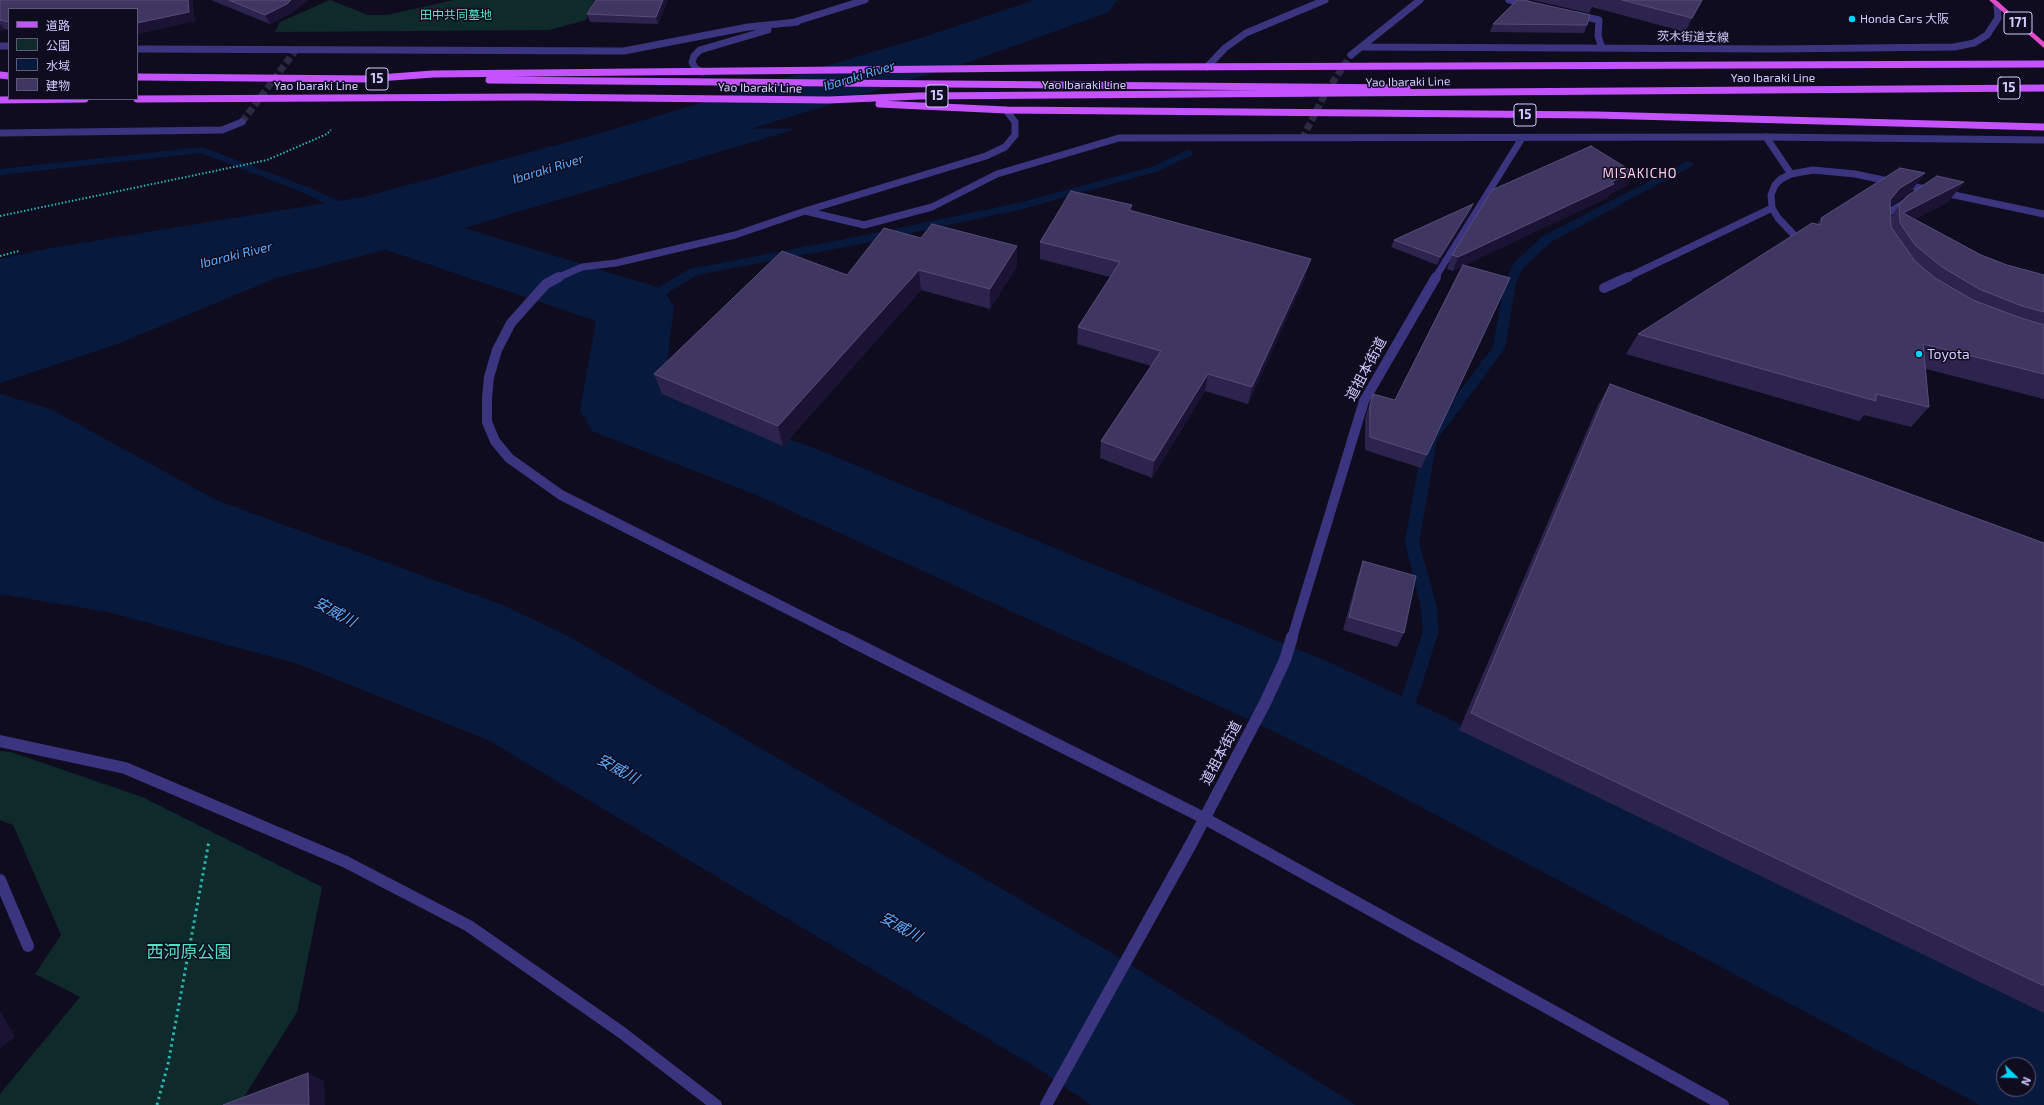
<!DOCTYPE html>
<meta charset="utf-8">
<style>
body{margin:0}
#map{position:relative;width:2044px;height:1105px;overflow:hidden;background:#100c20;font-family:"Exo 2","Noto Sans JP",sans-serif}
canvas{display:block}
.legend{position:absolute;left:8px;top:8px;width:130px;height:92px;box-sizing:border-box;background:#100c20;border:1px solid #5e5879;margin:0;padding:5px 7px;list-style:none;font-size:12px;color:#d2cbff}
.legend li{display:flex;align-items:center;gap:8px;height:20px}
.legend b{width:20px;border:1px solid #5e5879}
.north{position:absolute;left:1996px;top:1057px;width:40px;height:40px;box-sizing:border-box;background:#100c20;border:1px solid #5e5879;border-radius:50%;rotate:113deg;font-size:11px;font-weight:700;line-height:16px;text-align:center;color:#d2cbff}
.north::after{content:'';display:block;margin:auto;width:14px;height:18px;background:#00d4f6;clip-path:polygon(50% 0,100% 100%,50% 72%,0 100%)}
</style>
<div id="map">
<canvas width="2044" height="1105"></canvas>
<ul class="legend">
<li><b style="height:5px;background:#c552ff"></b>道路</li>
<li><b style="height:11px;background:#0f2a2a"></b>公園</li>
<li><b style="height:11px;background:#07193d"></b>水域</li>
<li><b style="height:11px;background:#3f3661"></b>建物</li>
</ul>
<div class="north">N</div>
</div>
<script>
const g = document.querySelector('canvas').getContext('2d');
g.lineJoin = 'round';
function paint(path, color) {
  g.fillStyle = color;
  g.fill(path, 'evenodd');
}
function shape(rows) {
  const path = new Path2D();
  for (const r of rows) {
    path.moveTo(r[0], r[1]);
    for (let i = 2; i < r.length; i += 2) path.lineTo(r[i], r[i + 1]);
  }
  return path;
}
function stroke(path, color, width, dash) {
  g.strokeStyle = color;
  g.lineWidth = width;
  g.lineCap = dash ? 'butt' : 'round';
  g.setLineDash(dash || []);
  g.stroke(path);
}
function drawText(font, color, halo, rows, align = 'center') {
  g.font = font + ' "Exo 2","Noto Sans JP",sans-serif';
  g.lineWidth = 3;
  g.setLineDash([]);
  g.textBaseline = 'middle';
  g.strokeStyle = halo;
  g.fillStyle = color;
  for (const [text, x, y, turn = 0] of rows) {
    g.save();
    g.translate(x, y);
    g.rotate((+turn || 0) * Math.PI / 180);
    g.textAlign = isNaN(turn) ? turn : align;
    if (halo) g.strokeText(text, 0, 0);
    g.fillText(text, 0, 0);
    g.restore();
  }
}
const green = shape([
 [330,0,368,15,387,15,454,0,594,0,586,20,549,30,275,32,280,22],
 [0,751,11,752,142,797,322,887,297,1012,239,1105,0,1105,0,1094,80,997,35,974,61,935,13,825,0,820]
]);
const water = shape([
 [627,127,623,134,704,134,708,128,796,129,427,239,276,278,120,343,0,383,0,259,50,248,363,197,612,130],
 [0,394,51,409,216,500,505,606,570,637,1105,949,1356,1105,1091,1105,1037,1068,488,740,298,664,108,612,0,594]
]);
const stream = shape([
 [202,147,310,188,354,208,356,211,354,214,346,214,302,192,201,153,0,175,0,169,202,147],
 [1188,150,1192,151,1193,153,1192,155,1159,171,1023,209,861,244,697,275,640,310,632,310,630,307,632,304,689,269,861,236,1022,202,1151,167,1188,150],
 [1688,161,1694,164,1692,166,1551,242,1523,268,1516,282,1505,348,1437,440,1419,542,1436,604,1439,631,1403,742,1401,747,1395,750,1389,747,1387,742,1423,631,1420,604,1405,542,1423,439,1493,347,1504,282,1514,263,1543,236,1688,161]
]);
const river = shape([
 [1034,0,1117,0,1109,12,969,62,574,183,550,189,526,183,517,169,526,155,927,36,1034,0],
 [373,200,663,289,674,307,663,394,814,448,1333,664,1431,710,2044,1009,2044,1105,1980,1105,1359,774,1263,726,754,494,592,431,580,410,596,321,348,237,338,222,348,207,373,200],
 [2004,1065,2028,1065,2028,1089,2004,1089,2004,1065]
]);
const minorTunnel = shape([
 [242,122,295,51],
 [1302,139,1325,94,1351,55]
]);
const pathFar1 = shape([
 [0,216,267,160,327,134,331,130],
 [0,256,19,251]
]);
const path = shape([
 [157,1105,168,1064,209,841]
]);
const serviceFar1 = shape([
 [1509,0,1528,4],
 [1577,15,1599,20,1598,36,1602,48],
 [1766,137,1791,174],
 [1803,241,1794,235,1778,218,1772,208,1771,195,1775,185,1781,179,1791,174,1813,170,1855,174,2044,214],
 [1626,278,1772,208]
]);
const service = shape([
 [1604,288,1628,277]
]);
const minorFar2 = shape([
 [791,23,865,0],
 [0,46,9,46],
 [1363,47,1776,49,1954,47,1974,43,1987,35,1998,18,1997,5],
 [137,49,624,51,748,27,797,22],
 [1351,55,1420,0],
 [1207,67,1225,48,1246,33,1325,0],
 [702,72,695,68,692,62,694,56,700,50,768,30],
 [0,133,222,130,242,122],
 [805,211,864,225,932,207,997,174,1119,138,1766,137,2044,140],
 [557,278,582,267,616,263,735,235,805,211,986,156,1005,147,1015,135,1015,122,1006,110],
 [1435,278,1522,138]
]);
const minorFar1 = shape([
 [559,277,546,284,511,323,497,350,489,377,487,398,487,422,495,441,509,458,561,495,845,638],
 [1292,638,1364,401,1436,277]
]);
const minor = shape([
 [843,637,1204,818,1723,1105],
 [0,741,125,768,346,862,469,926,621,1032,716,1105],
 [0,880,28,946],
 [1046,1105,1191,844,1265,703,1285,660,1292,637]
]);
const primary = shape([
 [0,75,9,76],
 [137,77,371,79],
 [365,79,433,74,1143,67,2044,64],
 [489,80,1407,88],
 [137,99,529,97,829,100,919,96,2044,88],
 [0,100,85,99],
 [879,104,1006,110,1597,115,2044,127]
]);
const trunk = shape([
 [1989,0,1996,0,2044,42,2044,48,1989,0]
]);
const serviceBridge = shape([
 [1881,222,1888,213,1909,200]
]);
const wall = shape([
 [0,0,192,0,195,21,137,34,137,9,9,9,9,30,4,29,0,31],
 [211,0,308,0,291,13,270,24],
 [596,0,668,0,658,24,590,22,587,14],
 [1532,0,1703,0,1685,32,1592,7,1589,13],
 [1493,24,1587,25,1584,33,1490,32],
 [1633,172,1626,186,1610,194,1607,198,1464,265,1510,278,1421,468,1365,450,1365,418,1373,394,1395,400,1462,266,1453,271,1447,269,1452,255],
 [1925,173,1909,194,1890,206,1891,217,1899,205,1964,182,1948,202,1915,219,1981,255,2007,265,2044,275,2044,399,1926,369,1929,407,1911,427,1864,415,1859,421,1626,354,1638,334,1817,224,1821,218],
 [1473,204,1470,212,1437,265,1391,247,1394,240],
 [1132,205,1131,211,1306,276,1248,404,1205,391,1152,478,1100,458,1101,441,1151,366,1077,344,1078,327,1110,277,1040,259,1040,242],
 [921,238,1017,246,1017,266,990,309,921,290,783,446,662,394,654,374,847,275],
 [1610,384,2044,543,2044,1013,1459,730,1598,405],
 [1363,561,1404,633,1397,647,1343,630,1358,575]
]);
const shadedWall = shape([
 [188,0,192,0,195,21,137,34,137,23],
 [291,0,308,0,291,13,270,24,265,15],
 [663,0,668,0,658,24,656,17],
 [1702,0,1703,0,1685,32,1692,18],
 [0,24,4,29,0,31],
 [1633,172,1626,186,1610,194,1607,198,1453,271,1458,257],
 [1925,173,1909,194,1885,209,1890,200,1900,188],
 [1964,182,1948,202,1902,226,1903,213],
 [1473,204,1470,212,1437,265,1440,257],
 [1132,205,1130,222,1129,210],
 [1017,246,1017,266,990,309,990,289],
 [1311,259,1306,276,1248,404,1252,387],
 [919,270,921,290,783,446,778,426],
 [1510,278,1504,292,1421,468,1427,455],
 [1208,374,1205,391,1152,478,1154,461],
 [0,1010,15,1037,0,1048],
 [308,1073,324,1081,325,1105,309,1105]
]);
const building = shape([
 [0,0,188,0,189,12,137,23,137,9,9,9,9,22,0,20,0,0],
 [229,0,291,0,287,4,265,15,229,0],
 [596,0,663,0,656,17,587,14,596,0],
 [1517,0,1523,0,1590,15,1587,25,1493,24,1517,0],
 [1622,0,1702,0,1692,18,1622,0],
 [1591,146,1633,172,1611,182,1614,184,1458,257,1452,255,1492,190,1591,146],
 [1900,168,1925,173,1900,188,1890,200,1891,227,1915,261,1935,278,1973,300,2018,317,2044,325,2044,374,1923,344,1929,407,1876,394,1876,401,1638,334,1812,223,1820,225,1822,221,1821,218,1900,168],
 [1937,176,1964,182,1903,213,1981,255,2007,265,2044,275,2044,312,2022,306,1979,289,1942,267,1915,245,1900,223,1899,205,1907,196,1937,176],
 [1071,191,1132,205,1129,210,1311,259,1252,387,1208,374,1154,461,1101,441,1161,351,1078,327,1120,262,1040,242,1071,191],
 [1473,204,1440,257,1394,240,1473,204],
 [932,224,1017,246,990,289,919,270,778,426,654,374,782,251,847,275,884,228,921,238,932,224],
 [1463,265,1510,278,1427,455,1370,437,1370,405,1373,394,1395,400,1463,265],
 [1610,384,2044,543,2044,986,1471,713,1610,384],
 [1363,561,1416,576,1404,633,1349,617,1363,561],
 [308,1073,309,1105,223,1105,308,1073]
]);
const markers = [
 [1852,19,4,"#00d4f6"],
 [1919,354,4,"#00d4f6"]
];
const farParknames = [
 ["田中共同墓地",456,15]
];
const farPoinames = [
 ["Honda Cars 大阪",1860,19]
];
const farStreetnames = [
 ["茨木街道支線",1693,37,1],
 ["Yao Ibaraki Line",1773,78],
 ["Yao Ibaraki Line",1408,82,-1],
 ["Yao Ibaraki Line",1084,85],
 ["Yao Ibaraki Line",316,86],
 ["Yao Ibaraki Line",760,88,1]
];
const shields = [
 [2018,23,28],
 [377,79,22],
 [2009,88,22],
 [937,96,22],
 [1525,115,22]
];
const shieldNames = [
 ["171",2018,23],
 ["15",377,79],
 ["15",2009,88],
 ["15",937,96],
 ["15",1525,115]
];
const farWaternames = [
 ["Ibaraki River",859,76,-17],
 ["Ibaraki River",548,169,-17],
 ["Ibaraki River",236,255,-14]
];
const farNeighbourhoodnames = [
 ["MISAKICHO",1640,174]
];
const poiNames = [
 ["Toyota",1927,354]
];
const streetNames = [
 ["道祖本街道",1366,369,-62],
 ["道祖本街道",1221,753,-62]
];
const waterNames = [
 ["安威川",335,612,29],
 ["安威川",618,769,29],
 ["安威川",901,927,29]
];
const nearParknames = [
 ["西河原公園",189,952]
];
paint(green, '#0f2a2a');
paint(water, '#07193d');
paint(stream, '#07193d');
paint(river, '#07193d');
stroke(minorTunnel, '#2d2941', 7, [7, 3.5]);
stroke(pathFar1, '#29b4b1', 2, [1.5, 2]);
stroke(path, '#29b4b1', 3, [2.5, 3.5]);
stroke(serviceFar1, '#3b3580', 7);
stroke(service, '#3b3580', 10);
stroke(minorFar2, '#3b3580', 7);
stroke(minorFar1, '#3b3580', 10);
stroke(minor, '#3b3580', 12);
stroke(primary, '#c552ff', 7);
paint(trunk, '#e24ccb');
stroke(serviceBridge, '#3b3580', 7);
paint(wall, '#2d244e');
paint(shadedWall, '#1a1334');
paint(building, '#3f3661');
stroke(building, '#564d7a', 1);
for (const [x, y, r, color] of markers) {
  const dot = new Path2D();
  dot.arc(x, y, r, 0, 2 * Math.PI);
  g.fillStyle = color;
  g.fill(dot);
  stroke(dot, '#100c20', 1.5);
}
drawText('12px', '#53e2c4', '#100c20', farParknames);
drawText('12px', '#d2cbff', '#100c20', farPoinames, 'left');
drawText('12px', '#d2cbff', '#100c20', farStreetnames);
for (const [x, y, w] of shields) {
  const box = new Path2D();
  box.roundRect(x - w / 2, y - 11, w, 22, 3);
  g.fillStyle = '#100c20';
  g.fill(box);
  stroke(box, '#d2cbff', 1);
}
drawText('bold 13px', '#d2cbff', null, shieldNames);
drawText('italic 13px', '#59acff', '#100c20', farWaternames);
g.letterSpacing = '1px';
drawText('13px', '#ffcdeb', '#100c20', farNeighbourhoodnames);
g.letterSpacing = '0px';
drawText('14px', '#d2cbff', '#100c20', poiNames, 'left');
drawText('14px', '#d2cbff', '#100c20', streetNames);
drawText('italic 15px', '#59acff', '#100c20', waterNames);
drawText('17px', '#53e2c4', '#100c20', nearParknames);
</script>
